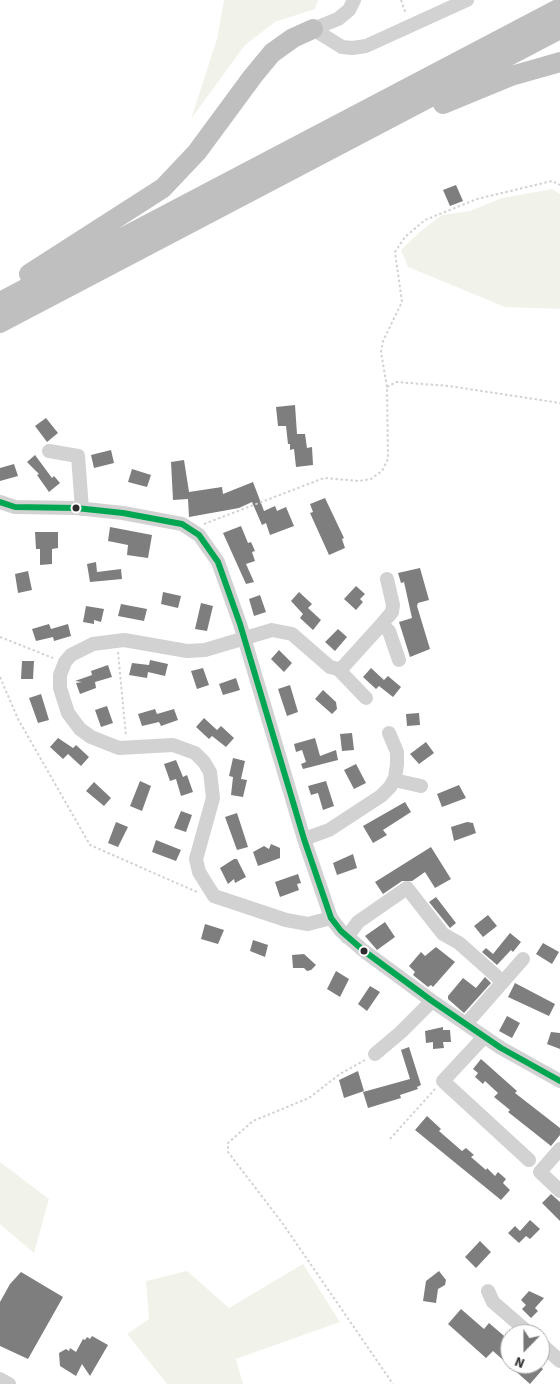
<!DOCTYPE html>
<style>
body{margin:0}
#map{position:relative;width:560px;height:1384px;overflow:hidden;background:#fff;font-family:"Source Sans 3",sans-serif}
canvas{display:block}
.north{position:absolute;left:500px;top:1324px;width:50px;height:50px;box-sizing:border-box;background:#fff;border:1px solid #ababab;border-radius:50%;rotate:202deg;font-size:14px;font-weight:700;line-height:20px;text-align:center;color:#2d2d2d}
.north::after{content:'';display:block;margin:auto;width:18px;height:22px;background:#767676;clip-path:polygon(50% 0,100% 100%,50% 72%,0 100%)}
</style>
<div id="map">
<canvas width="560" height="1384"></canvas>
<div class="north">N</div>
</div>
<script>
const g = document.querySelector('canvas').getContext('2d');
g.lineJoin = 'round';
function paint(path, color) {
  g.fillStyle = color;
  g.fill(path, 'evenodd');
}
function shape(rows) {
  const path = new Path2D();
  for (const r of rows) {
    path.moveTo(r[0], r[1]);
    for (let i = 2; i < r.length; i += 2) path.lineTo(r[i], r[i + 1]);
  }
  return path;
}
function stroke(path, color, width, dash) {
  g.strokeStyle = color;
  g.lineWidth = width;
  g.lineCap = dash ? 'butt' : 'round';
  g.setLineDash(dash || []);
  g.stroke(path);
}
const green = shape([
 [224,0,318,0,315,9,275,22,245,45,191,119,217,39],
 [552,189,560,194,560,309,505,307,408,267,401,250,422,230,442,215,470,211,502,198],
 [0,1162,49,1199,34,1253,0,1224],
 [303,1264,340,1322,236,1359,243,1384,167,1384,127,1334,149,1319,146,1281,187,1271,229,1308]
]);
const building = shape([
 [456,185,463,201,450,206,443,190],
 [295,405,297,434,305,434,307,448,312,447,313,465,296,467,294,449,290,450,290,444,288,444,286,426,278,426,276,407],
 [46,418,58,433,47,442,35,426],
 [111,450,114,463,94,468,91,455],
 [35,455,52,478,54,476,60,483,49,492,37,475,39,474,27,462],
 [184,460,189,492,222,487,223,494,253,482,264,511,275,506,277,511,286,507,294,526,270,535,266,523,262,525,252,502,239,508,189,517,188,499,173,500,171,462],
 [14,464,18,476,0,481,0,468],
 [132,469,151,475,147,487,128,482],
 [325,498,344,538,342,539,345,548,329,555,310,513,313,512,310,504],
 [241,526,248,543,251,542,255,551,252,552,255,561,246,564,254,582,246,584,223,533],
 [110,527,152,535,148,558,127,555,128,545,108,541],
 [35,532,58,532,58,548,52,549,52,564,40,565,40,549,36,549],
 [96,562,97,572,121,569,122,579,90,582,87,564],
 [420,568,429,600,418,603,417,606,430,649,410,657,399,622,412,618,404,582,401,583,398,573],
 [28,571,32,590,18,593,15,574],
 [356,586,365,594,360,599,363,602,356,610,344,599],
 [163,592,181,596,178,608,161,604],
 [299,592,312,604,308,608,321,620,313,630,300,618,303,614,291,601],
 [260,595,266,612,254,616,249,599],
 [201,603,213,606,207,631,195,629],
 [121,604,147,609,144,621,118,616],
 [86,606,104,609,101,622,94,620,94,624,83,622],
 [49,624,51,629,68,624,71,636,54,641,53,637,36,641,32,629],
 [338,629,347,637,335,651,325,642],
 [279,650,292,663,284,672,271,659],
 [150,660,168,664,165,676,148,672,147,678,129,675,132,663,149,665],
 [22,661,34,661,33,679,21,679],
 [108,665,112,677,95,682,96,688,80,694,76,683,82,682,75,681,92,675,91,671],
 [203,668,209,685,197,689,191,671],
 [371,668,384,680,388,676,401,687,393,697,379,686,376,689,363,677],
 [236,678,240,690,223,695,219,684],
 [290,685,298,712,287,716,278,689],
 [323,690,336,702,337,709,332,714,315,699],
 [41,694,49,720,38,723,29,698],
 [107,706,113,723,101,727,95,710],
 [155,709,157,714,174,709,178,720,161,726,159,722,142,726,138,714],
 [419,713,420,725,407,726,406,714],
 [204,718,217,730,221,726,234,738,226,747,212,736,209,739,196,727],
 [352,733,354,750,342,751,340,734],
 [58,738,73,748,76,745,89,757,81,766,68,754,63,759,50,747],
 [315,738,320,756,336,750,338,760,303,769,301,764,306,762,302,750,296,752,294,744],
 [426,742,434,753,419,764,410,754],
 [233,758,245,761,241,779,247,780,243,797,231,795,233,777,229,776],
 [176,760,183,777,187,775,193,792,181,796,176,779,170,781,164,764],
 [356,764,366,783,354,789,344,770],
 [140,781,151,786,142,811,130,806],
 [326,781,334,806,323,810,318,793,311,795,308,786],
 [94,782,111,798,104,806,86,791],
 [459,785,466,798,442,807,437,794],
 [405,802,411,812,383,830,387,835,373,843,363,826],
 [181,811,192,815,186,832,174,828],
 [237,813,248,847,237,850,225,817],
 [116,822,128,827,118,847,108,843],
 [467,822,473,823,476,833,454,841,451,827],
 [156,840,181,850,176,861,152,852],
 [271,844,280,848,280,858,258,866,253,852,264,846,269,849],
 [431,847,451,879,435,888,425,872,412,881,402,881,383,894,375,882],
 [353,854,357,868,337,875,333,863],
 [234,859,237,859,246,877,235,883,234,879,228,884,220,868],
 [298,874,301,883,297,884,299,890,280,897,275,882],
 [436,897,456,923,450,928,429,902],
 [488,915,497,926,483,937,474,926],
 [385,922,395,937,377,950,365,936],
 [205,924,224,930,218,944,201,939],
 [510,933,521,942,513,952,511,950,497,965,482,952,486,948,493,954],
 [253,940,268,945,265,957,250,951],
 [543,943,559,952,552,964,536,954],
 [436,947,455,962,433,987,431,985,428,987,413,975,415,972,409,966,421,952,425,956],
 [304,954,316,965,311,970,307,971,304,968,293,968,292,955],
 [336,971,349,979,340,997,327,989],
 [485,977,491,983,464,1013,448,999,448,996,463,978,476,988],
 [515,983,555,1004,549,1016,508,997],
 [370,986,380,992,367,1011,358,1004],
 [507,1016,520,1023,512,1038,499,1031],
 [443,1027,443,1030,450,1030,451,1042,443,1042,444,1048,433,1049,433,1042,426,1043,425,1031],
 [551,1032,560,1033,560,1049,547,1044],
 [409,1047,421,1085,417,1087,418,1089,400,1095,401,1098,368,1108,363,1092,410,1079,401,1050],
 [481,1059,517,1091,515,1093,560,1128,560,1135,551,1146,508,1112,510,1110,494,1097,498,1093,485,1081,483,1084,475,1077,478,1073,473,1069],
 [358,1071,364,1091,344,1098,339,1080],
 [427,1116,441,1129,439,1131,462,1151,466,1148,474,1155,471,1157,486,1170,487,1168,495,1176,498,1172,506,1179,503,1183,510,1190,501,1200,415,1130],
 [551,1194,560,1202,560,1221,542,1203],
 [530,1220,540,1229,530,1239,526,1236,519,1243,508,1233,515,1226,520,1231],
 [480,1241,491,1252,476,1268,465,1257],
 [439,1271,446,1280,445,1285,438,1289,436,1303,423,1301,426,1281],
 [21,1272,63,1297,28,1359,0,1346,0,1302,10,1284],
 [529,1291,544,1298,535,1308,538,1311,531,1318,522,1309,526,1305,521,1300],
 [461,1309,484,1329,489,1323,510,1341,510,1364,537,1364,543,1369,530,1384,493,1351,486,1358,448,1324],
 [92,1336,108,1345,90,1376,82,1364,76,1376,60,1366,59,1353,66,1349,69,1351,70,1348,76,1352,83,1339,85,1340,87,1337,90,1339]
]);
const path = shape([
 [401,0,406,14],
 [387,387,396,382,449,386,560,403],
 [204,524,324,478,359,481,371,479,382,471,388,459,387,387,381,352,383,341,402,302,395,252,405,237,425,220,477,199,552,181,560,185],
 [0,637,53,658],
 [118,652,126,736],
 [0,677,18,719,90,845,197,892],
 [365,1060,340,1074,309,1098,253,1121,228,1143,228,1152,283,1224,393,1384],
 [390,1139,435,1089]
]);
const minor = shape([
 [313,29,342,47,352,48,366,46,467,0],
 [313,29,338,19,349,10,354,0],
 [49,451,78,456,82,509],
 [0,502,15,507,76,508,123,513,182,524,199,535,218,562,240,624,304,839,331,918,341,931,364,951,432,1001,501,1048,560,1081],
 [387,579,393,605,392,612,381,625,389,631,399,660],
 [338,669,366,698],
 [394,780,421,786],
 [304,839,329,830,381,796,390,787,395,778,397,764,397,752,389,733],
 [331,918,308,924,286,920,214,896,199,872,196,859,213,798,210,772,204,762,195,753,173,745,119,748,91,737,80,729,68,713,60,688,60,675,65,662,71,655,93,644,124,640,187,651,205,650,272,630,292,634,330,667,338,669,343,667,381,625],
 [347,937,358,922,407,888,443,934,459,943,503,982],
 [466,1024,523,959],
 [484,1037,443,1081,529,1160],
 [375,1054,401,1032,432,1001],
 [560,1149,540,1172,560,1191],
 [488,1291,493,1302,530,1334],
 [540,1343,560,1361],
 [0,1379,9,1384]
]);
const highway = shape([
 [443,104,511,76,560,62],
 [29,274,163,188,197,152,253,76,272,53,293,38,313,29],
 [0,302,560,8],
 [0,323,560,29]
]);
const bus1 = shape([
 [0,502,15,507,76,508,123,513,182,524,199,535,218,562,240,624,304,839,331,918,341,931,364,951,432,1001,501,1048,560,1081]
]);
const markers = [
 [76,508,4.5,"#2d2d2d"],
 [364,951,4.5,"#2d2d2d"]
];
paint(green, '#f1f3eb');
paint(building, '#7e7e7e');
stroke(path, '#d2d2d2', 2, [2.5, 2.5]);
stroke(minor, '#d2d2d2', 14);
stroke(highway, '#bfbfbf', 20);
stroke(bus1, '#00a651', 6);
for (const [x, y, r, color] of markers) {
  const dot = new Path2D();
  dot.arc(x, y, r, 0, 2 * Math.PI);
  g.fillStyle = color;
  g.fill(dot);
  stroke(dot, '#fff', 2);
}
</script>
